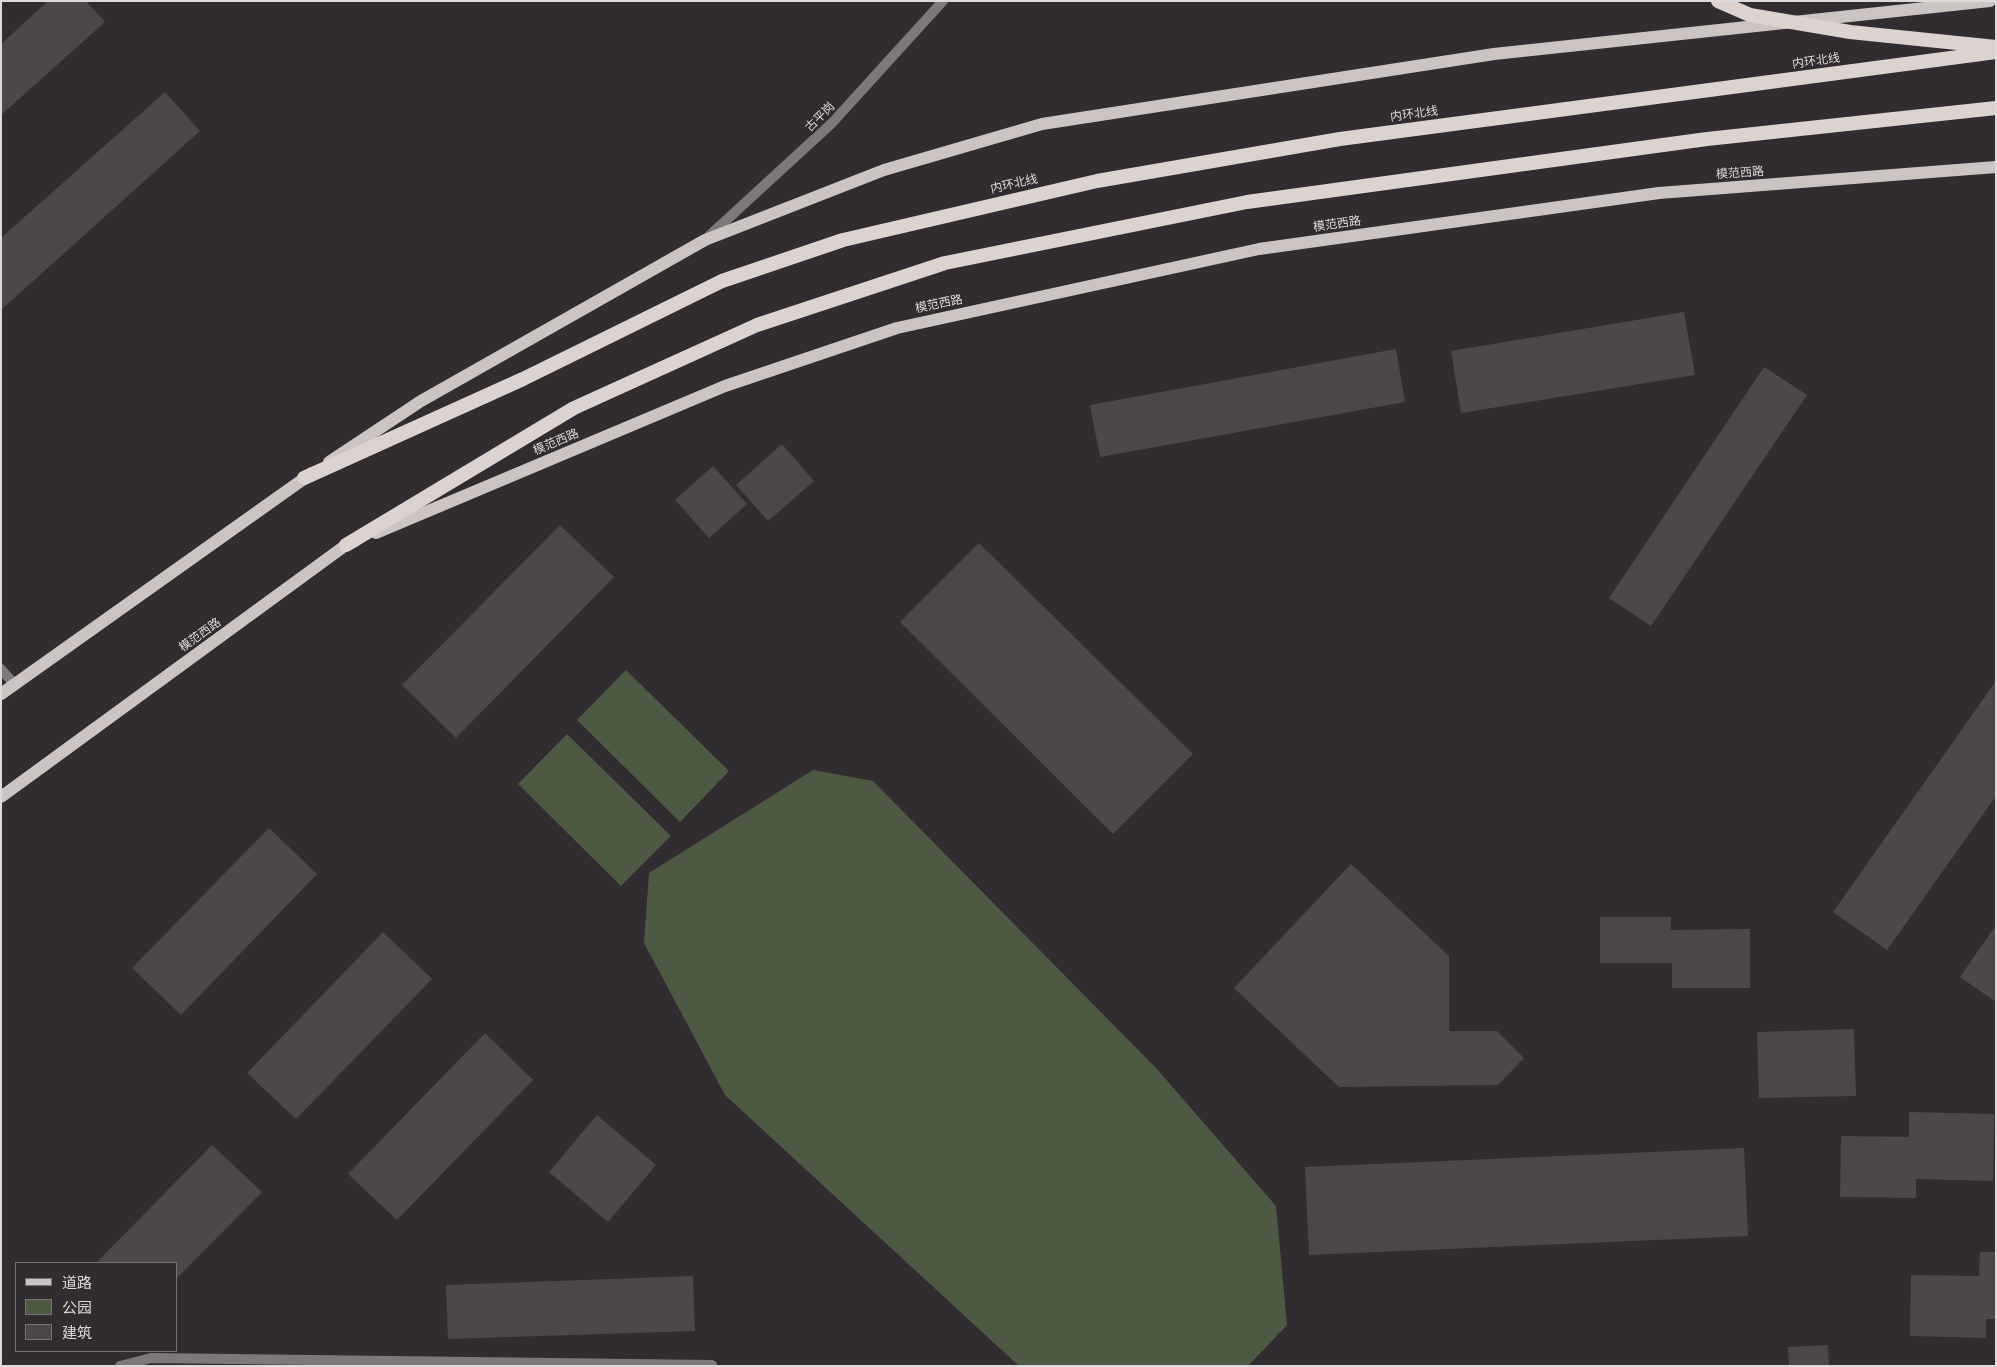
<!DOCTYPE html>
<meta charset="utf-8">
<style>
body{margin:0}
#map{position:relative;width:1997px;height:1367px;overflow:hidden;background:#312c30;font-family:"Public Sans","Noto Sans SC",sans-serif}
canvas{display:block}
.frame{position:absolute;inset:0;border:2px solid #dddadd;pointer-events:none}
.legend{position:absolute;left:15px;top:1262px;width:162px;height:90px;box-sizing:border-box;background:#312c30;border:1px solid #767275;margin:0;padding:6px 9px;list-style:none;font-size:15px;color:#dddadd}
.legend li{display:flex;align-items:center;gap:10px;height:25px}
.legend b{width:25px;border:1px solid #767275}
</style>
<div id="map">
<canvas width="1997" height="1367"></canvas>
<div class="frame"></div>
<ul class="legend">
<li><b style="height:6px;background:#ccc4c2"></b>道路</li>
<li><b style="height:14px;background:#4e5944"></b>公园</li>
<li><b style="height:14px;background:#4d474c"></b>建筑</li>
</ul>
</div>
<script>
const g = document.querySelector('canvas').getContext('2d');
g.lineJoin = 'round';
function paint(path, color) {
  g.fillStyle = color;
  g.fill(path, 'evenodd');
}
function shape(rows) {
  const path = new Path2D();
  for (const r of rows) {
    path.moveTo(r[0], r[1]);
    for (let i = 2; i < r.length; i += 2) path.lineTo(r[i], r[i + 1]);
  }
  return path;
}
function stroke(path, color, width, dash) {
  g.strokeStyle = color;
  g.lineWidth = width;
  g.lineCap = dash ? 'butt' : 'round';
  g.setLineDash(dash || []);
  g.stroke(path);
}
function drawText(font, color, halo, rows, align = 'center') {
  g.font = font + ' "Public Sans","Noto Sans SC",sans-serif';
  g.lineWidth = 5;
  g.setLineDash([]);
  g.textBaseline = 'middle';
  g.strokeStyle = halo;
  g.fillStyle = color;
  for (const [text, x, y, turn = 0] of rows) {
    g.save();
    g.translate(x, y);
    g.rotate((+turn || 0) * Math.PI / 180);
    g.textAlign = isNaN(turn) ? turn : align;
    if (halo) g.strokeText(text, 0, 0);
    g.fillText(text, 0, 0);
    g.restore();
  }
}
const green = shape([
 [626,670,729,771,680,822,577,720],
 [567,734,671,836,621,886,518,784],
 [813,770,873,781,1156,1068,1276,1206,1287,1325,1248,1366,1019,1366,725,1095,644,943,649,873]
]);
const building = shape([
 [48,1,86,1,105,22,1,115,1,44],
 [165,92,200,131,1,310,1,238],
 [1684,312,1695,375,1461,413,1451,351],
 [1396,349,1405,402,1100,457,1090,405],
 [1764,367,1807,395,1651,626,1609,598],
 [782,444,814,481,768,521,736,485],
 [713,466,747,504,709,538,675,500],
 [560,525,614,577,456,738,402,685],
 [979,543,1193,754,1113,834,900,622],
 [1996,681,1996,796,1887,950,1833,912],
 [269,828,317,874,181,1015,132,968],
 [1351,864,1449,956,1449,1031,1497,1031,1524,1058,1498,1085,1339,1087,1234,988],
 [1600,917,1671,917,1671,930,1750,929,1750,988,1672,988,1672,963,1600,963],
 [1996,925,1996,1002,1960,977],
 [383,932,432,979,296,1119,247,1073],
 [1854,1029,1856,1096,1759,1098,1757,1032],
 [485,1033,533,1080,397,1220,348,1174],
 [1909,1112,1994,1114,1993,1181,1916,1179,1916,1198,1840,1197,1841,1136,1909,1137],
 [597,1115,656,1165,608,1222,549,1172],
 [212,1145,262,1192,176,1279,176,1263,96,1263],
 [1744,1148,1748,1236,1309,1255,1305,1167],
 [1980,1252,1996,1252,1996,1319,1986,1319,1986,1338,1910,1336,1911,1275,1979,1276],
 [693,1276,695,1331,448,1339,446,1285],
 [1828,1345,1829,1366,1789,1366,1788,1347]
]);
const service = shape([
 [1,669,15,685]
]);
const minor = shape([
 [709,236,832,123,943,1],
 [120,1366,151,1358,712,1365]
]);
const primary = shape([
 [329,462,421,401,705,240,884,170,1042,124,1494,54,1990,1],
 [376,533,725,386,897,328,1259,249,1659,193,1996,167],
 [1,694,312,473],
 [1,797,346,545,355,541]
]);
const trunk = shape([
 [304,478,523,379,722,281,843,240,1097,181,1340,139,1996,52],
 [346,545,574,408,757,325,945,263,1247,202,1707,139,1996,108]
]);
const trunkBridge = shape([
 [1718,1,1750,15,1850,32,1996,47]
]);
const streetNames = [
 ["内环北线",1816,61,-8],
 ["内环北线",1414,114,-8],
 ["古平岗",820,117,-45],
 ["模范西路",1740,173,-4],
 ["内环北线",1014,184,-13],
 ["模范西路",1337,224,-8],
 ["模范西路",939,304,-12],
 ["模范西路",556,442,-23],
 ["模范西路",200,635,-36]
];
paint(green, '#4e5944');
paint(building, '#4d474c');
stroke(service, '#7d7978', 10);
stroke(minor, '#7d7978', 10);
stroke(primary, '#ccc4c2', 12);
stroke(trunk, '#dcd3d1', 14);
stroke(trunkBridge, '#dcd3d1', 14);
drawText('12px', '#dddadd', '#312c30', streetNames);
</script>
